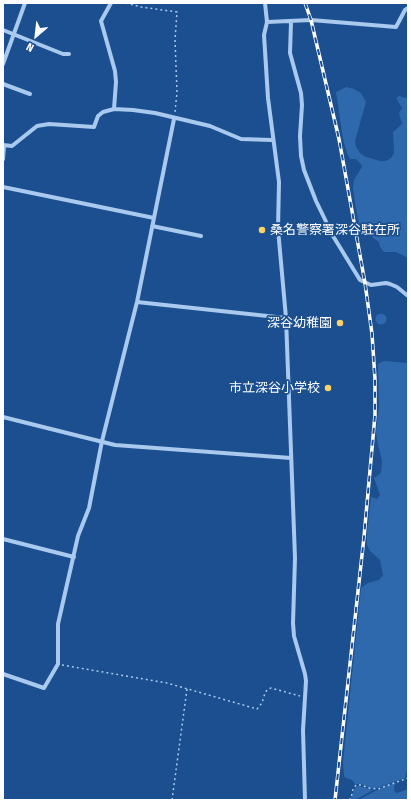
<!DOCTYPE html>
<meta charset="utf-8">
<style>
body{margin:0}
#map{position:relative;width:411px;height:803px;overflow:hidden;background:#1b4f8f;font-family:"Fira Sans Condensed",sans-serif}
canvas{display:block}
.frame{position:absolute;inset:0;border:4px solid #fff;pointer-events:none}
.north{position:absolute;left:16px;top:16px;width:40px;height:40px;-webkit-text-stroke:3px #1b4f8f;paint-order:stroke;rotate:208deg;font-size:11px;font-weight:700;line-height:16px;text-align:center;color:#fff}
.north::after{content:'';display:block;margin:auto;width:14px;height:18px;background:#fff;clip-path:polygon(50% 0,100% 100%,50% 72%,0 100%)}
</style>
<div id="map">
<canvas width="411" height="803"></canvas>
<div class="frame"></div>
<div class="north">N</div>
</div>
<script>
const g = document.querySelector('canvas').getContext('2d');
g.lineJoin = 'round';
function paint(path, color) {
  g.fillStyle = color;
  g.fill(path, 'evenodd');
}
function shape(rows) {
  const path = new Path2D();
  for (const r of rows) {
    if (r.length === 3) {
      path.moveTo(r[0] + r[2], r[1]);
      path.arc(r[0], r[1], r[2], 0, 2 * Math.PI);
      continue;
    }
    path.moveTo(r[0], r[1]);
    for (let i = 2; i < r.length; i += 2) path.lineTo(r[i], r[i + 1]);
  }
  return path;
}
function stroke(path, color, width, dash) {
  g.strokeStyle = color;
  g.lineWidth = width;
  g.lineCap = dash ? 'butt' : 'round';
  g.setLineDash(dash || []);
  g.stroke(path);
}
function drawText(font, color, halo, rows, align = 'center') {
  g.font = font + ' "Fira Sans Condensed","Noto Sans JP",sans-serif';
  g.lineWidth = 3.5;
  g.setLineDash([]);
  g.textBaseline = 'middle';
  g.strokeStyle = halo;
  g.fillStyle = color;
  for (const [text, x, y, turn = 0] of rows) {
    g.save();
    g.translate(x, y);
    g.rotate((+turn || 0) * Math.PI / 180);
    g.textAlign = isNaN(turn) ? turn : align;
    if (halo) g.strokeText(text, 0, 0);
    g.fillText(text, 0, 0);
    g.restore();
  }
}
const green = shape([
 [346,87,354,89,361,93,366,102,355,141,356,147,360,153,366,157,380,161,386,161,391,158,394,153,393,132,402,124,399,113,402,108,396,98,399,96,406,98,408,97,408,258,396,252,384,252,380,247,379,242,373,238,372,235,368,236,364,236,360,230,355,203,353,188,354,180,362,167,361,164,356,159,350,159,347,153,343,139,336,92],
 [381,319,5.5],
 [384,361,408,363,408,766,405,778,377,788,370,788,361,784,355,784,352,780,346,778,344,776,343,762,361,588,368,583,379,580,383,575,380,560,370,551,367,545,367,532,371,497,377,499,380,495,374,478,381,473,382,461,378,445,376,432,379,406,378,364],
 [396,783,394,787,394,791,397,793,408,789,408,800,358,800,385,786],
 [357,786,359,786,373,790,355,800,350,800,355,788]
]);
const path = shape([
 [126,3,141,7,177,12,175,40,177,92,175,112],
 [62,665,167,683,257,709,262,703,265,693,267,690,271,688,300,696],
 [172,800,187,689],
 [349,800,351,798,353,789,356,785,361,785,369,788,378,789,408,778]
]);
const minor = shape([
 [111,3,101,21,115,71,116,82,114,109],
 [265,3,267,22,264,35,268,98,279,182,278,229,286,318,295,558,293,623,294,636,305,674,306,681,303,730,305,800],
 [267,22,311,20,396,27,405,10,408,8],
 [291,22,290,53,301,93,302,105,300,136,301,156,304,170,316,201,333,236,360,280,371,285,386,283,390,284,397,287,408,296],
 [3,30,63,54,69,54],
 [3,64,25,3],
 [3,84,30,94],
 [3,145,12,146,37,126,49,124,94,127,98,116,103,112,114,109,133,110,155,113,210,126,241,139,272,140],
 [3,159,4,146],
 [3,187,154,218],
 [152,226,201,236],
 [137,302,286,318],
 [3,417,115,445,291,458],
 [3,539,74,557],
 [3,674,44,688,58,664,58,624,78,536,89,508,102,441,137,302,174,119]
]);
const rail = shape([
 [305,3,311,20,339,139,365,283,372,334,375,379,375,415,364,537,335,800]
]);
const markers = [
 [262,230,4,"#ffd166"],
 [340,323,4,"#ffd166"],
 [328,388,4,"#ffd166"]
];
const poiNames = [
 ["桑名警察署深谷駐在所",270,230,"left"],
 ["深谷幼稚園",332,323],
 ["市立深谷小学校",320,388]
];
paint(green, '#2e69ad');
stroke(path, '#a9c9ee', 1.5, [2, 3]);
stroke(minor, '#a9c9ee', 4);
stroke(rail, '#fff', 3.5);
stroke(rail, '#1b4f8f', 2, [6]);
for (const [x, y, r, color] of markers) {
  const dot = new Path2D();
  dot.arc(x, y, r, 0, 2 * Math.PI);
  g.fillStyle = color;
  g.fill(dot);
  stroke(dot, '#1b4f8f', 1.5);
}
drawText('13px', '#fff', '#1b4f8f', poiNames, 'right');
</script>
